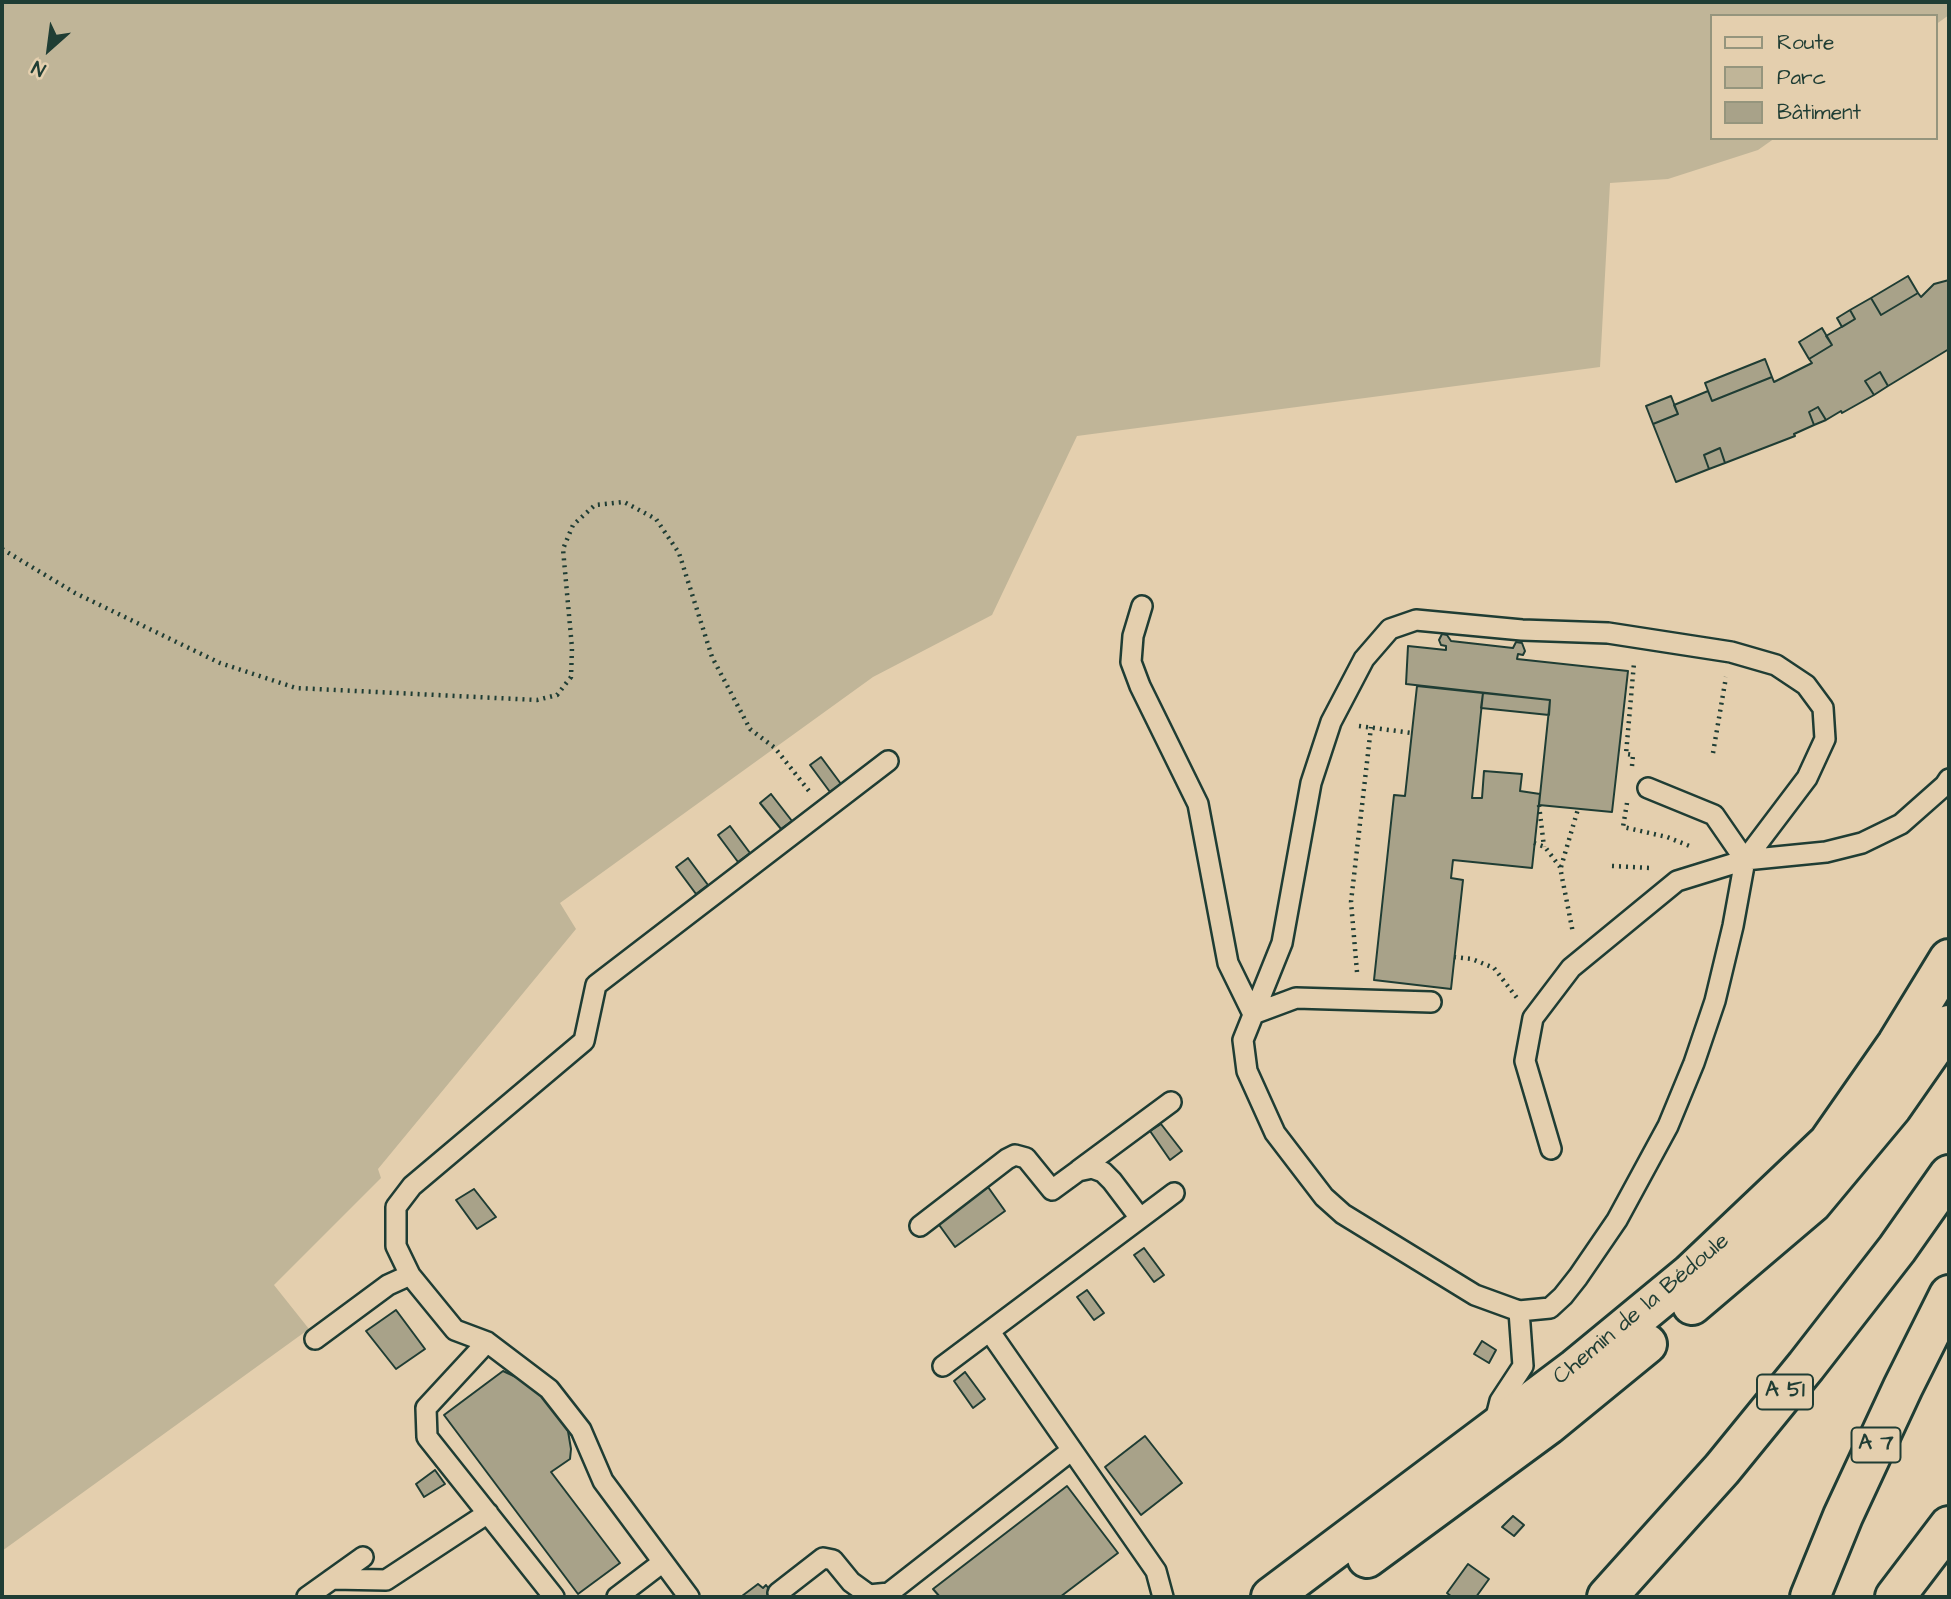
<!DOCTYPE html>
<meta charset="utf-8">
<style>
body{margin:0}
#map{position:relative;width:1951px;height:1599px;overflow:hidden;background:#e4cfae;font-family:"Architects Daughter",sans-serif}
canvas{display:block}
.frame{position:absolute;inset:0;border:4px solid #1f3d34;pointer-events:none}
.legend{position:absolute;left:1710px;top:14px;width:228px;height:126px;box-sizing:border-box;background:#e4cfae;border:2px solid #95957d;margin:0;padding:9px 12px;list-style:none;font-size:21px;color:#1f3d34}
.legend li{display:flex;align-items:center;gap:14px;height:35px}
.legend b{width:35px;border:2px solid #95957d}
.north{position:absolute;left:14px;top:14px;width:70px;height:70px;-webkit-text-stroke:5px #e4cfae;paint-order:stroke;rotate:208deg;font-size:19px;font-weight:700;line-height:28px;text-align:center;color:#1f3d34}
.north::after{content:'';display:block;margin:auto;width:24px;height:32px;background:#1f3d34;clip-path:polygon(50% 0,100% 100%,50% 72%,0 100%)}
</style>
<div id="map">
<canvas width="1951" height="1599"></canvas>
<div class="frame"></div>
<ul class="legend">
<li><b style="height:9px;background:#e4cfae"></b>Route</li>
<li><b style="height:19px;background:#c0b598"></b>Parc</li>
<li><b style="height:19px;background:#a8a289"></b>Bâtiment</li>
</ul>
<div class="north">N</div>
</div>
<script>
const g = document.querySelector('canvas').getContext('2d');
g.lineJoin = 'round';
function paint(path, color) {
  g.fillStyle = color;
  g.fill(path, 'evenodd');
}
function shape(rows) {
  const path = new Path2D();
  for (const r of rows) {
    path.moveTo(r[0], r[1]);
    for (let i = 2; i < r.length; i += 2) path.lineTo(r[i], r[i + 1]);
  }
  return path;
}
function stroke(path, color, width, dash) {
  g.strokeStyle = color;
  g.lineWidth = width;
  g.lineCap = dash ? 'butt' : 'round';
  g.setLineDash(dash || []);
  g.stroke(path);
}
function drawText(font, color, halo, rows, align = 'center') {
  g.font = font + ' "Architects Daughter",sans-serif';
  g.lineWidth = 5;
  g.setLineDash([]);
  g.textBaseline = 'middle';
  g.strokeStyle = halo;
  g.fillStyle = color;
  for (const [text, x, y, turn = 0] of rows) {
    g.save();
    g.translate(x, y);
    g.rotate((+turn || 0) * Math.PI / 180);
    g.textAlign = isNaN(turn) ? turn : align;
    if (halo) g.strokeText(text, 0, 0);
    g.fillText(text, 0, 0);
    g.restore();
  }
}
const green = shape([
 [2,2,1949,2,1949,15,1935,25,1935,16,1711,16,1711,138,1775,138,1758,150,1668,179,1610,183,1600,367,1077,436,992,615,873,677,560,903,576,929,378,1169,381,1178,274,1285,309,1329,2,1551]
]);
const building = shape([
 [1908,276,1918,293,1881,315,1871,298,1908,276],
 [1949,280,1949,349,1888,386,1880,372,1865,381,1874,395,1842,413,1841,411,1826,420,1818,407,1809,412,1814,425,1794,434,1795,436,1725,463,1720,448,1704,455,1709,469,1676,482,1653,424,1678,414,1674,405,1708,391,1712,401,1772,377,1774,382,1812,363,1809,359,1832,345,1826,336,1855,319,1850,310,1871,298,1881,315,1918,293,1921,297,1934,284,1949,280],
 [1850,310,1855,319,1842,327,1837,318,1850,310],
 [1822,328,1832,345,1809,359,1799,342,1822,328],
 [1765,359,1772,377,1712,401,1705,383,1765,359],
 [1880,372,1888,386,1874,395,1865,381,1880,372],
 [1671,396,1678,414,1653,424,1646,406,1671,396],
 [1818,407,1826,420,1814,425,1809,412,1818,407],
 [1720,448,1725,463,1709,469,1704,455,1720,448],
 [1442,634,1447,635,1451,641,1513,648,1516,642,1522,643,1525,651,1523,655,1518,654,1517,659,1628,671,1612,812,1539,805,1550,700,1406,684,1408,646,1446,650,1446,646,1441,645,1439,640,1442,634],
 [1417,686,1483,693,1472,798,1482,798,1484,771,1522,774,1520,791,1540,794,1532,868,1453,860,1451,878,1463,880,1451,989,1374,980,1394,795,1405,796,1417,686],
 [1483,693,1550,700,1549,715,1481,708,1483,693],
 [821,757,841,784,830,792,810,765,821,757],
 [771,794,792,821,781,829,760,803,771,794],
 [730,826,750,853,738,862,718,835,730,826],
 [688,858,708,885,696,894,676,867,688,858],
 [1161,1124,1182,1151,1170,1160,1150,1131,1161,1124],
 [988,1187,1005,1211,955,1247,937,1222,988,1187],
 [474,1189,496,1217,477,1229,456,1200,474,1189],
 [1144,1248,1164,1275,1154,1282,1134,1255,1144,1248],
 [1087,1290,1104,1313,1094,1320,1077,1297,1087,1290],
 [396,1310,425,1349,396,1369,366,1331,396,1310],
 [1482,1341,1496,1350,1489,1363,1474,1354,1482,1341],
 [503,1371,531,1384,561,1416,568,1431,571,1449,570,1459,551,1472,620,1563,578,1594,444,1415,503,1371],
 [965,1372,985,1399,973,1408,954,1381,965,1372],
 [1145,1436,1182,1483,1141,1515,1105,1467,1145,1436],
 [435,1470,445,1484,424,1497,416,1484,435,1470],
 [1067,1486,1118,1553,1060,1597,940,1597,933,1589,1067,1486],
 [1513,1516,1524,1525,1514,1536,1502,1527,1513,1516],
 [1468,1564,1489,1579,1476,1597,1452,1597,1447,1593,1468,1564],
 [758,1584,763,1588,766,1585,775,1597,743,1597,742,1596,758,1584]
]);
const path = shape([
 [2,549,75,593,220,663,296,688,537,700,557,695,571,677,572,648,563,549,573,525,595,505,624,502,656,519,679,553,712,657,750,729,775,748,809,791],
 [1359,726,1412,733],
 [1713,753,1726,677],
 [1632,766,1633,755,1626,754,1634,663],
 [1627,803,1623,827,1667,837,1692,847],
 [1539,805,1544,847],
 [1534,843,1545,847,1560,867,1573,933],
 [1612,866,1651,868],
 [1561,867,1578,809],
 [1454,957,1472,959,1494,968,1517,998],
 [1357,972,1351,902,1371,727]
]);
const lane = shape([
 [1142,606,1133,636,1131,662,1140,686,1198,804,1228,963,1253,1014,1296,998,1431,1002],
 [1648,788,1714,815,1745,860,1733,926,1715,1001,1694,1063,1668,1126,1617,1220,1578,1277,1563,1296,1550,1308,1519,1311,1475,1295,1343,1214,1324,1197,1275,1133,1247,1071,1243,1040,1282,943,1311,783,1331,722,1364,659,1390,629,1416,620,1522,630,1608,633,1731,652,1776,665,1806,685,1823,708,1825,739,1807,778,1745,860],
 [1551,1149,1525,1061,1533,1018,1571,968,1677,881,1745,860,1826,852,1862,843,1901,824,1945,785,1949,779],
 [1079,1170,1171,1102],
 [920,1226,1007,1159,1015,1155,1026,1158,1052,1190,1078,1171,1092,1168,1103,1172,1112,1181,1140,1218],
 [990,1332,1156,1571,1163,1597],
 [315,1339,388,1285,410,1275],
 [487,1342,426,1408,427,1437,554,1597],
 [943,1366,1174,1193],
 [1494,1425,1500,1401,1523,1366,1519,1311],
 [332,1579,386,1580,488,1513],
 [778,1593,823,1558,833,1560,851,1582,869,1595,889,1593,892,1597],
 [889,1593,1072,1450],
 [307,1597,363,1557],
 [617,1597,663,1562],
 [689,1597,603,1481,581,1430,549,1389,487,1342,455,1330,410,1275,396,1246,396,1207,412,1186,584,1041,596,985,888,761]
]);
const secondary = shape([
 [1692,1305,1812,1203,1892,1107,1949,1025],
 [1367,1558,1548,1425,1647,1344],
 [1271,1597,1576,1368,1690,1274,1828,1143,1897,1044,1949,959]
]);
const highway = shape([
 [1607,1597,1722,1469,1806,1366,1897,1249,1949,1175],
 [1810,1597,1843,1516,1903,1387,1949,1295],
 [1895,1597,1949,1526]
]);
const shields = [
 [1785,1392,56],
 [1876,1445,49]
];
const shieldNames = [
 ["A 51",1785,1392],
 ["A 7",1876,1445]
];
const streetNames = [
 ["Chemin de la Bédoule",1642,1310,-40]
];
paint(green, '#c0b598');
paint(building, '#a8a289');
stroke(building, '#1f3d34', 2);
stroke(lane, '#1f3d34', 24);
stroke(secondary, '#1f3d34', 44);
stroke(highway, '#1f3d34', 44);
stroke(path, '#1f3d34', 4.5, [2, 5]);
stroke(lane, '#e4cfae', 19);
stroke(secondary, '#e4cfae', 38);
stroke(highway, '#e4cfae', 38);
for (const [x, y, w] of shields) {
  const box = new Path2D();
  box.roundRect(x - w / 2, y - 17.5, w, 35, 5);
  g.fillStyle = '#e4cfae';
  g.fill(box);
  stroke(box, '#1f3d34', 2);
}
drawText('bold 21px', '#1f3d34', null, shieldNames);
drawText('23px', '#1f3d34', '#e4cfae', streetNames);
</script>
